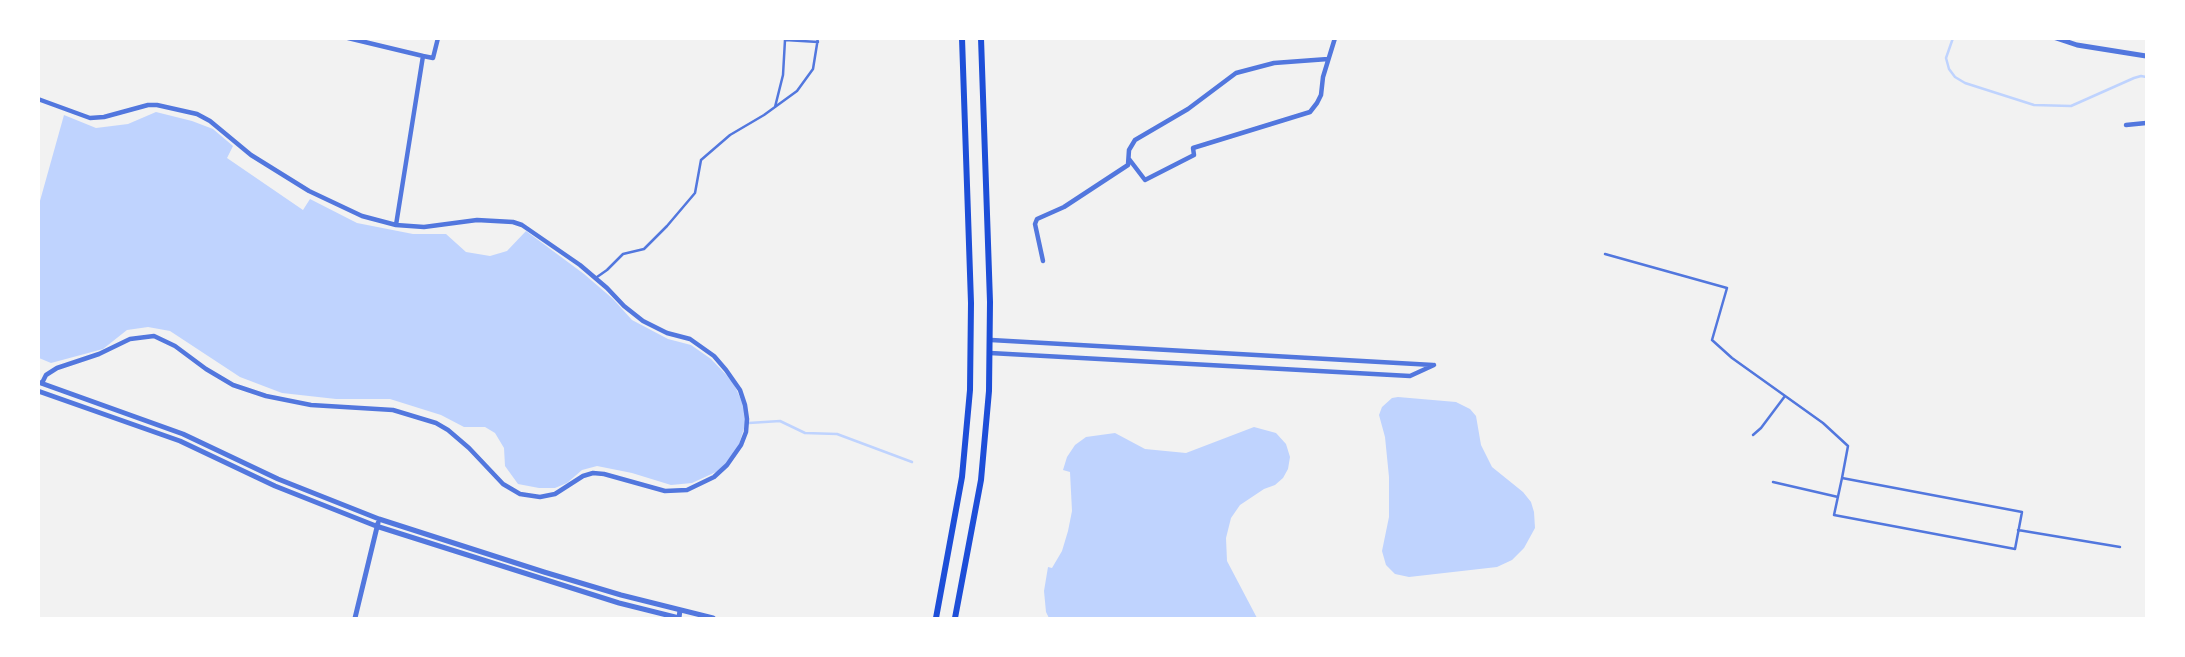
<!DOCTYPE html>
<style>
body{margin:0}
#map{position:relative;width:2185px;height:657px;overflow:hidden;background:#f2f2f2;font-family:Rubik,sans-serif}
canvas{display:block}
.frame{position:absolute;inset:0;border:40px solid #fff;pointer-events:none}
</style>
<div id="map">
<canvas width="2185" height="657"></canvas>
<div class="frame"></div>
</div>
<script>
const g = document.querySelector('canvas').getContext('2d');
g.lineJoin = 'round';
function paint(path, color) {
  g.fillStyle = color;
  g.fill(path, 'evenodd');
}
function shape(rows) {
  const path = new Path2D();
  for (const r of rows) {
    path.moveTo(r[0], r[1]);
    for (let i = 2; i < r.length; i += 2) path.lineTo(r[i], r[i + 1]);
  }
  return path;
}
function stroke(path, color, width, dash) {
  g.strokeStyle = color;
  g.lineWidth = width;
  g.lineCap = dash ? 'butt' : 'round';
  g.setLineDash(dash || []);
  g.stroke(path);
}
const water = shape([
 [156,112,192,121,213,129,233,146,227,158,303,210,310,199,357,223,413,234,446,234,466,252,490,256,507,251,526,231,584,274,613,299,632,320,668,339,691,345,711,359,733,382,748,415,737,451,718,471,692,483,671,485,632,473,597,466,582,470,567,483,555,488,539,488,518,484,505,466,504,448,495,433,485,427,464,427,441,415,390,399,336,399,282,393,240,377,170,331,148,327,127,330,103,349,51,363,39,358,38,208,64,115,96,128,128,124],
 [1398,397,1456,402,1470,409,1476,416,1481,445,1492,467,1523,492,1531,502,1534,512,1535,528,1524,548,1512,560,1497,567,1409,577,1395,574,1386,565,1382,551,1389,517,1389,477,1385,437,1379,415,1382,407,1392,398],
 [1254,427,1276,433,1286,444,1290,457,1288,469,1283,478,1275,485,1264,489,1240,505,1231,518,1226,538,1227,561,1257,618,1049,618,1046,612,1044,591,1048,567,1052,568,1062,551,1068,531,1072,511,1070,472,1063,470,1067,457,1075,445,1086,437,1115,433,1145,449,1186,453]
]);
const stream = shape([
 [1953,38,1946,58,1949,69,1955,77,1965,83,2034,105,2071,106,2134,78,2141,76,2146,77],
 [749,423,780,421,805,433,837,434,912,462]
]);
const pedestrian = shape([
 [775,107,783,75,785,40,818,42],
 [1605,254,1727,288,1712,340,1732,358,1823,423,1848,446,1842,478,1834,515,2015,549,2022,512,1842,478],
 [597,277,607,270,623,254,644,249,667,226,695,193,701,160,730,135,764,115,797,91,813,69,818,38],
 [1753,435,1761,428,1785,396],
 [1773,482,1838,497],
 [2018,530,2120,547]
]);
const minor = shape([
 [348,38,423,56],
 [38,99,90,118,104,117,148,105,157,105,197,114,210,121,251,155,309,191,362,216,396,225,424,227,477,220,513,222,522,225,580,265,607,288,624,306,643,321,667,333,690,339,714,356,726,370,740,390,745,405,747,419,746,432,741,445,727,465,714,477,687,490,665,491,604,474,593,473,583,476,555,494,540,497,520,494,503,484,469,448,448,430,436,423,393,410,311,405,266,396,233,385,206,369,175,346,154,336,130,339,99,354,57,368,46,375,42,383],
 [2126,125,2146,123],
 [1129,159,1145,180,1194,155,1193,148,1310,112,1317,103,1321,95,1323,77,1335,38],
 [396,225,423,56,433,58,438,38],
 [1043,261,1035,224,1037,219,1064,207,1128,165,1129,150,1135,140,1188,109,1236,73,1274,63,1328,59],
 [991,340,1433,365],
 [990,353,1410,376,1434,365]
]);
const tertiary = shape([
 [2056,38,2077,45,2146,56],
 [38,382,183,434,278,479,379,519,544,572,621,595,713,618],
 [38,391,180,441,275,486,376,526,619,603,679,618,680,610],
 [355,618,378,523]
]);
const secondary = shape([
 [936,618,962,477,970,390,971,303,962,38],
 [955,618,981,480,989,391,990,302,981,38]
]);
paint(water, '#bfd3fe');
stroke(stream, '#bfd3fe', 2.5);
stroke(pedestrian, '#5277de', 2.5);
stroke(minor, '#5277de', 4.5);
stroke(tertiary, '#5277de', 5);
stroke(secondary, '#1d4ed8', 6);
</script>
